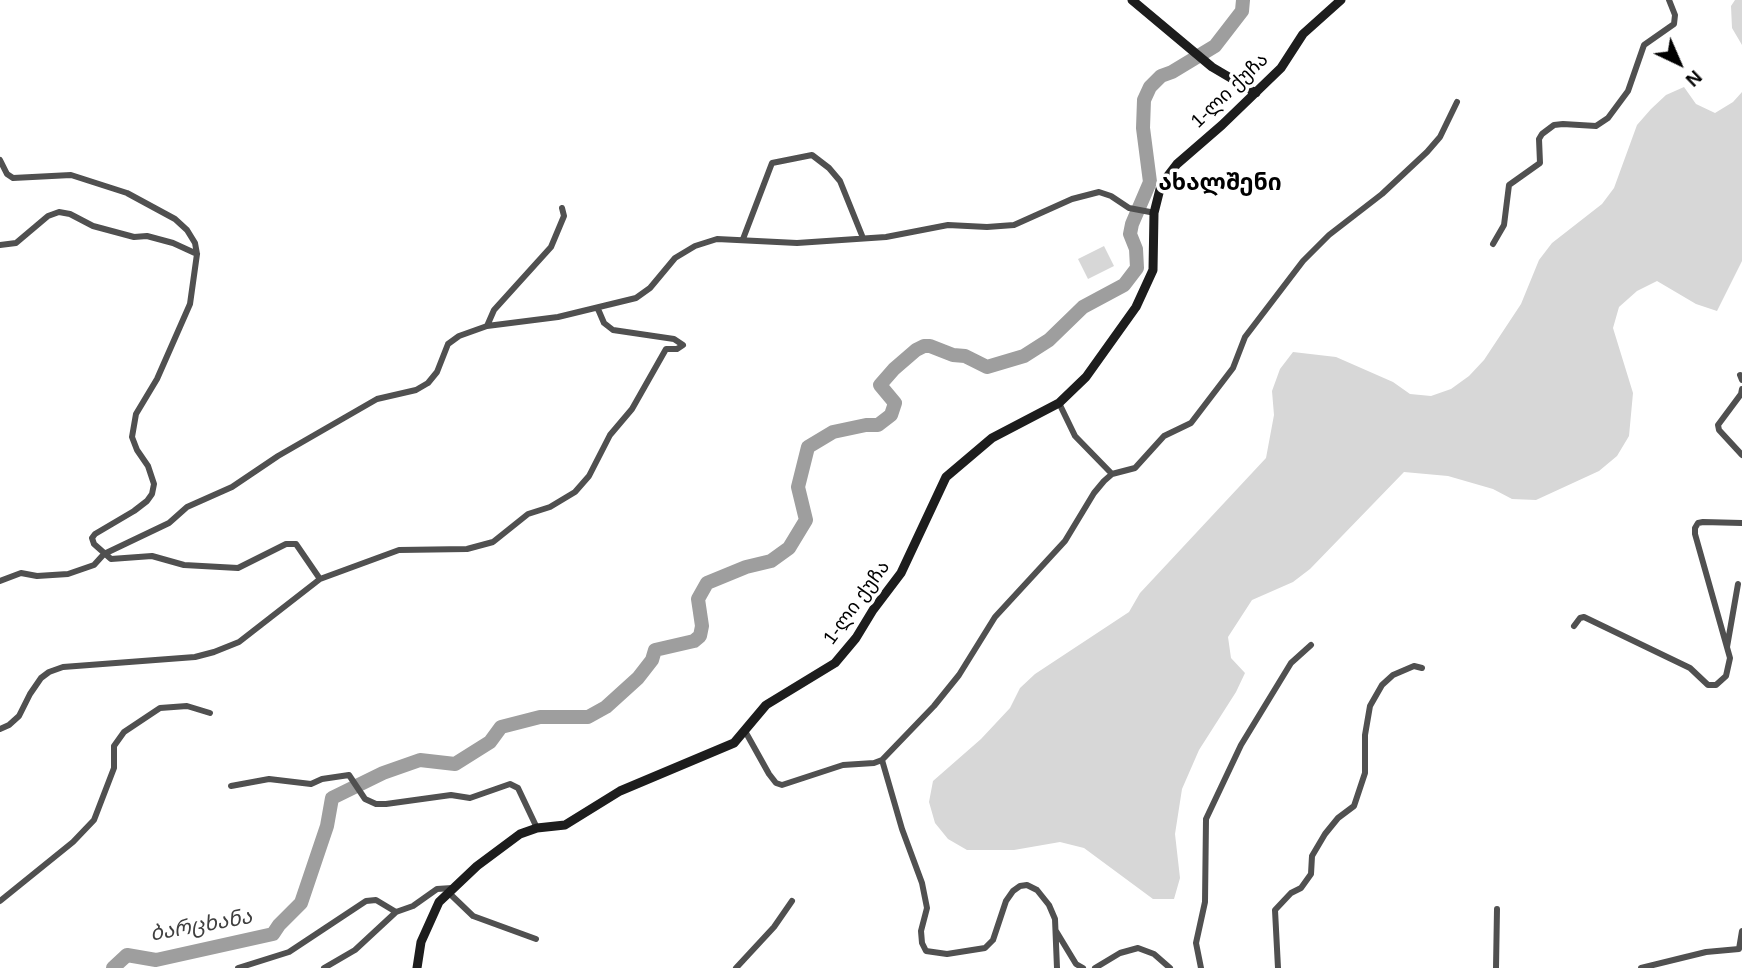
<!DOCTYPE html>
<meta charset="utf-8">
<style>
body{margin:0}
#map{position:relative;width:1742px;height:968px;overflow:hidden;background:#fff;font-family:Arial,sans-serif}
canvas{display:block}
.north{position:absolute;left:1644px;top:28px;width:70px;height:70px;-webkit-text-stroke:5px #fff;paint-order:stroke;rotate:136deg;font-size:19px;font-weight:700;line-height:28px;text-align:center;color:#000}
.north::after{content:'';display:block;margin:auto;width:24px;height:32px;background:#000;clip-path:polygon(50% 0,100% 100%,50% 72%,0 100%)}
</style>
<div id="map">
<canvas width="1742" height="968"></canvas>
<div class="north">N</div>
</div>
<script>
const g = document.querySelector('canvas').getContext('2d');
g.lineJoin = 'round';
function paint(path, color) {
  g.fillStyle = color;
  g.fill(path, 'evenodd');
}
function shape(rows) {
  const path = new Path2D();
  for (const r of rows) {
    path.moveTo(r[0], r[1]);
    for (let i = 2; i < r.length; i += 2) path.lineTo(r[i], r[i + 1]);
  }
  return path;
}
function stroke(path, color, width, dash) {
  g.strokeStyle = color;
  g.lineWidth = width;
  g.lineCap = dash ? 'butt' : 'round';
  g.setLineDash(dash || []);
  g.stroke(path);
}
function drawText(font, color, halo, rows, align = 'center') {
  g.font = font + ' Arial,"Noto Sans Georgian",sans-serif';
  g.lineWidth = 7;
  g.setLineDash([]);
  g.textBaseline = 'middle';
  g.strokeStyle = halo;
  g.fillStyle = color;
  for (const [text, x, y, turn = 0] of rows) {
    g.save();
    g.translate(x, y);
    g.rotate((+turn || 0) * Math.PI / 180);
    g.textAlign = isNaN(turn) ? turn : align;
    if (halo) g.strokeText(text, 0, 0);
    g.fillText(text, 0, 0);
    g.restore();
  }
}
const green = shape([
 [1735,0,1742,0,1742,45,1732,28,1731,6],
 [1684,87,1696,104,1715,113,1733,102,1742,92,1742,261,1717,311,1696,304,1657,281,1637,291,1619,307,1613,328,1633,393,1629,436,1617,456,1599,471,1536,500,1512,499,1493,489,1448,476,1404,472,1310,569,1293,582,1252,600,1228,637,1231,658,1245,673,1236,692,1199,750,1182,789,1175,834,1180,878,1174,899,1153,899,1084,848,1060,842,1014,850,967,850,948,839,935,823,929,802,933,781,981,739,1010,708,1020,688,1035,674,1129,612,1140,593,1266,458,1274,415,1272,391,1280,369,1293,352,1336,357,1393,382,1410,394,1431,396,1451,389,1469,376,1484,360,1521,304,1539,260,1552,243,1602,204,1614,188,1637,125,1651,109,1666,95],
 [1104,246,1114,266,1088,279,1078,259]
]);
const river = shape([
 [113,968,127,955,156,960,273,934,279,925,301,903,327,826,332,798,383,773,420,760,455,764,490,742,501,727,540,717,588,717,606,707,638,678,652,660,655,650,694,641,700,636,702,626,698,599,707,583,746,567,771,561,789,548,806,520,798,487,808,447,833,432,866,425,878,425,891,415,895,403,880,385,894,369,916,350,924,346,930,346,953,355,965,356,987,367,1024,356,1049,340,1083,307,1124,285,1137,268,1136,249,1130,234,1132,224,1150,182,1143,128,1144,100,1150,87,1161,76,1172,72,1215,46,1242,11,1243,0]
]);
const street = shape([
 [0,160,7,174,13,178,71,175,127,193,175,219,187,230,195,243,197,254,190,304,157,379,136,414,132,437,137,450,148,466,154,484,152,494,147,501,134,511,95,534,92,538,94,544,111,559,152,556,184,565,238,568,286,544,296,544,320,579,239,642,214,652,195,657,63,667,49,672,41,678,30,694,19,716,9,725,0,729],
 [743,239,772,163,812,155,829,168,840,181,863,238],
 [1493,244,1504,225,1509,185,1540,163,1539,139,1542,134,1554,125,1563,124,1596,126,1608,118,1628,91,1644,45,1674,24,1675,15,1669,0],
 [0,245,16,243,48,216,59,212,70,214,93,226,134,237,147,236,173,243,197,254],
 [487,326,494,310,551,247,564,216,562,208],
 [1740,375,1742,380],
 [1742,389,1741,394,1718,425,1719,430,1742,455],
 [1059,403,1075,436,1112,474],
 [320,579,399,550,467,549,493,542,528,514,550,507,575,492,589,476,610,435,632,409,666,349,677,349,683,345,674,339,613,330,604,323,598,309],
 [0,581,21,573,37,576,68,574,94,565,104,554,169,523,187,507,232,487,278,456,377,399,416,390,428,383,437,372,448,344,459,336,487,326,558,317,636,298,650,288,675,258,695,246,717,239,797,243,886,237,948,225,987,227,1014,225,1072,199,1099,192,1111,196,1129,208,1150,212],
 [1574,626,1580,618,1584,617,1690,668,1708,685,1716,685,1726,676,1730,658,1695,534,1695,528,1698,523,1703,522,1742,523],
 [1727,647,1738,584],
 [745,731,769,774,776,783,782,785,843,765,874,763,882,760,934,706,959,675,995,617,1065,541,1094,493,1104,481,1112,474,1135,468,1164,436,1191,423,1233,368,1245,337,1303,261,1329,235,1382,194,1427,152,1440,137,1457,102],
 [882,760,902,829,922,883,927,908,921,931,922,943,926,951,947,954,985,948,993,940,1006,901,1013,891,1020,886,1027,885,1037,890,1049,905,1055,919,1057,968],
 [231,786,269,779,311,784,322,779,349,775,365,799,376,804,386,804,451,795,470,798,510,784,518,788,537,828],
 [448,892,473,916,536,939],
 [0,901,73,842,94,820,114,768,114,746,124,732,160,708,187,706,210,713],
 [1056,931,1076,964,1083,968],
 [238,968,289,952,366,901,376,900,396,912,413,906,437,889,452,888],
 [324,968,355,950,396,912],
 [736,968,774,927,792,901],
 [1095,968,1120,953,1138,948,1154,954,1170,968],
 [1201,968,1196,943,1205,902,1206,819,1241,745,1291,663,1311,645],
 [1278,968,1275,910,1291,893,1301,888,1311,874,1312,856,1325,834,1338,818,1354,806,1365,773,1365,735,1370,706,1382,685,1393,675,1414,666,1422,668],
 [1496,968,1497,909],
 [1641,968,1706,952,1739,949,1742,931]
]);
const secondary = shape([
 [1132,0,1212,67,1256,93],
 [417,968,421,942,439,902,477,866,520,834,537,828,565,825,620,791,734,743,766,705,835,663,856,638,873,610,901,573,946,477,992,438,1059,403,1086,377,1136,307,1153,270,1154,213,1160,189,1167,177,1177,164,1222,125,1281,68,1303,34,1341,0]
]);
const streetNames = [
 ["1-ლი ქუჩა",1230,91,-44],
 ["1-ლი ქუჩა",857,603,-54]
];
const waterNames = [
 ["ბარცხანა",201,926,-10]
];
const quarterNames = [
 ["ახალშენი",1220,184]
];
paint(green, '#d7d7d7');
stroke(river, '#9e9e9e', 14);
stroke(street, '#505050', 6);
stroke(secondary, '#1d1d1d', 9);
drawText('19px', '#000', '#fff', streetNames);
drawText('italic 21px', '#3f3f3f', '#fff', waterNames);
drawText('bold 23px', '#000', '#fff', quarterNames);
</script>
